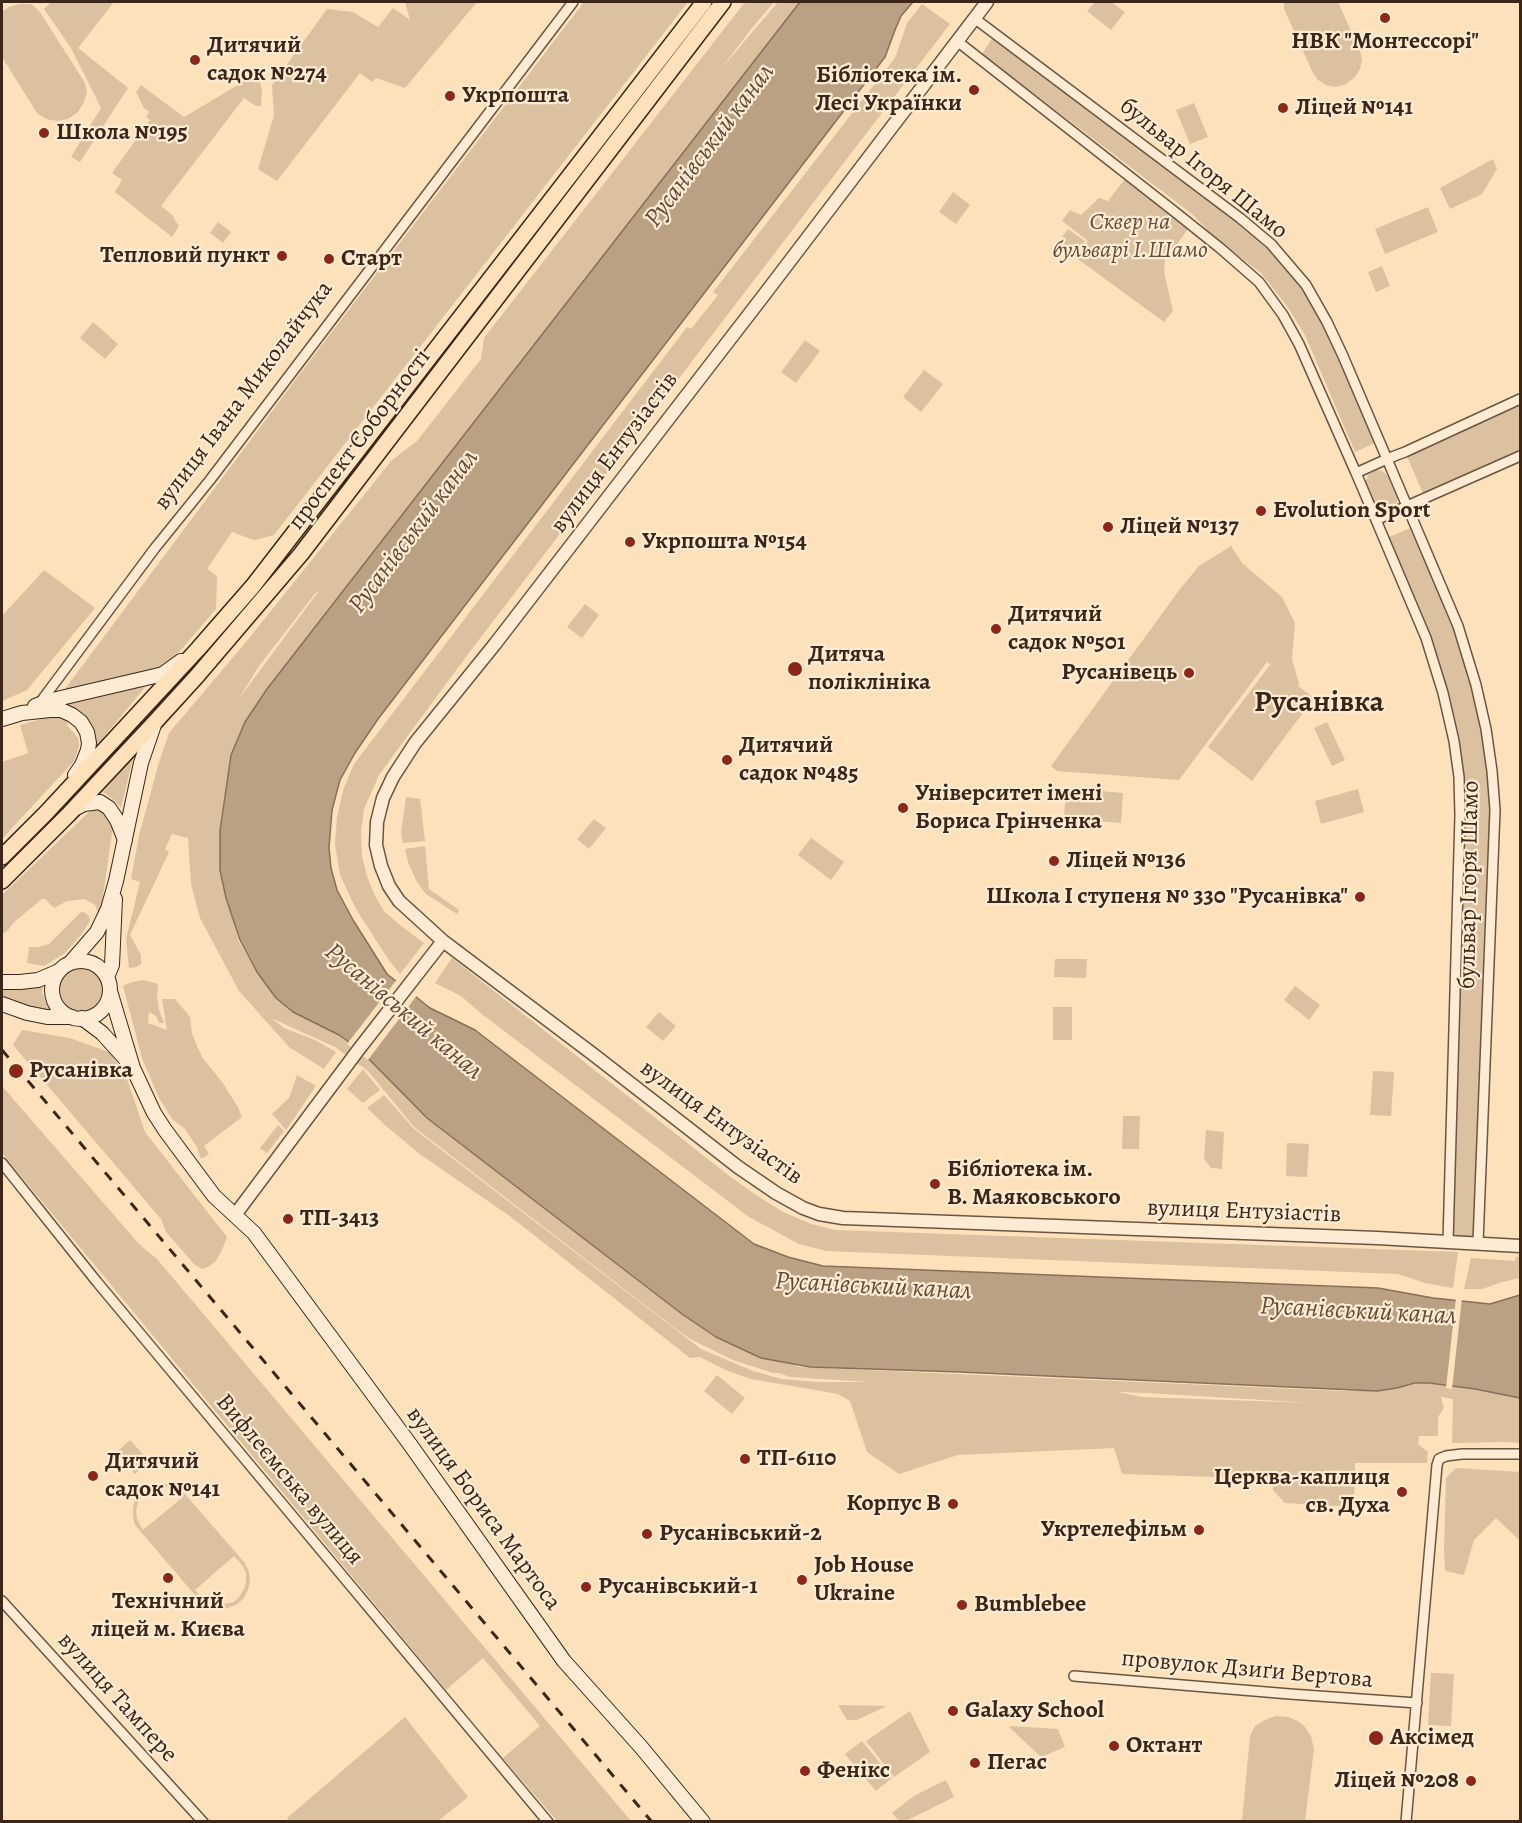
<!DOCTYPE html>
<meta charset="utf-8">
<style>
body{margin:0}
#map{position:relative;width:1522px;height:1823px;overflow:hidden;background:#fce1bb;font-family:Alegreya,serif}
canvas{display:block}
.frame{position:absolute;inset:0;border:3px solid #3b2619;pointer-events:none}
</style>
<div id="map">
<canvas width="1522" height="1823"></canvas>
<div class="frame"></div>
</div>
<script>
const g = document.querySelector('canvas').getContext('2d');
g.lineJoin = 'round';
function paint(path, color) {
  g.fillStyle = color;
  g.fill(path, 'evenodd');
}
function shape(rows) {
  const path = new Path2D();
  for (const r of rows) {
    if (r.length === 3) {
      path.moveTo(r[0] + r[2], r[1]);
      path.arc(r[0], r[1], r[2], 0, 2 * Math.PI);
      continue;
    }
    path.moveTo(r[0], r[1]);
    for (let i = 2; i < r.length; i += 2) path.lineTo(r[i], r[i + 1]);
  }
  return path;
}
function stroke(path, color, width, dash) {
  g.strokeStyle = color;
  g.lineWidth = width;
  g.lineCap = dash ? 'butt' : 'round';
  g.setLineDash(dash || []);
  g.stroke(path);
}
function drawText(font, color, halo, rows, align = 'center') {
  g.font = font + ' Alegreya,serif';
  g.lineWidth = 4.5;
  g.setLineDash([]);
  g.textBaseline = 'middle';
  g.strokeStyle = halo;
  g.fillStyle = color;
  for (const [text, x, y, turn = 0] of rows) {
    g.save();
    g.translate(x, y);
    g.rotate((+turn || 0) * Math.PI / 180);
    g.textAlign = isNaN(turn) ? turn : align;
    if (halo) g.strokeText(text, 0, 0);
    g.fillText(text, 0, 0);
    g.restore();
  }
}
const green = shape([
 [51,2,114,2,78,48,128,88,80,162,71,157,101,108,71,48,44,9],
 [405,2,477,2,405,88,376,78,372,82,360,73,277,181,258,169,274,115,272,85,327,9,353,12,378,27,393,8,410,20],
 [584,2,688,2,274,535,254,540,232,532,207,569,217,576,216,609,169,664,134,678,62,693,305,367],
 [745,2,774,2,752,28,719,71,778,2,800,2,284,668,245,722,230,910,239,942,257,972,276,998,295,1013,337,1034,356,1046,375,1063,430,1120,679,1312,713,1335,761,1358,794,1364,798,1367,1343,1391,1384,1390,1422,1383,1472,1388,1520,1396,1520,1443,1504,1442,1452,1443,1453,1399,1441,1397,1444,1408,1438,1417,1438,1436,1419,1436,1418,1444,1428,1452,1427,1463,1355,1463,1354,1507,1285,1503,1273,1490,1272,1480,1280,1479,1122,1474,1114,1448,958,1455,899,1474,867,1452,850,1401,838,1394,751,1379,728,1371,700,1357,690,1358,511,1217,421,1155,385,1125,367,1108,384,1095,413,1128,701,1349,753,1371,782,1379,818,1382,871,1382,790,1377,779,1373,773,1373,733,1360,692,1340,676,1329,414,1127,368,1071,335,1047,271,1018,284,1028,315,1040,336,1052,324,1069,289,1047,239,991,200,918,191,884,188,838,172,834,165,849,169,852,130,935,141,955,141,964,136,967,129,968,126,939,140,882,131,879,139,836,159,762,169,733,246,642,392,460,417,441,481,359,484,338],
 [317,591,318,592,238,700,259,666],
 [1118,1392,1147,1393,1313,1403,1142,1397],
 [1095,2,1111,2,1125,12,1111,30,1087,11],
 [1284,2,1338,2,1360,51,1362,59,1360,69,1355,77,1346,84,1335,87,1326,85,1318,80,1313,73,1284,9],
 [20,4,31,4,40,12,85,83,87,93,83,104,78,112,68,119,57,121,46,119,37,113,2,57,2,12,9,7],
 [922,4,950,24,468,654,379,775,364,809,361,832,362,856,367,876,374,894,384,911,400,925,424,943,400,974,388,959,356,909,340,875,335,844,337,817,343,790,354,764,687,327,691,329,718,295,713,292,895,58,907,23],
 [993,37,1237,222,1268,249,1301,288,1323,324,1375,443,1355,452,1305,335,1287,306,1261,273,1217,240,1192,214,982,54],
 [260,81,262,92,261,106,256,106,244,98,161,206,172,215,179,226,172,237,115,192,122,180,112,173,150,120,146,117,149,112,144,108,136,92,141,85,184,117,243,82],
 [1194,103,1208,137,1190,144,1176,110],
 [1493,159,1497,169,1482,194,1450,209,1440,188],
 [1125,179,1189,228,1165,260,1164,272,1173,311,1164,322,1075,257,1088,241,1062,221,1070,210,1081,215,1099,198,1108,201],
 [953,192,970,205,956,224,939,212],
 [1428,207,1438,232,1385,254,1375,229],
 [218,222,231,232,223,243,210,233],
 [1068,229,1085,241,1073,258,1055,246],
 [1382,266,1390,286,1376,292,1368,272],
 [93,322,118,344,105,359,80,338],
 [805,340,820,351,796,383,781,372],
 [924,370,943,384,921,412,903,397],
 [1520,400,1520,455,1425,498,1405,452],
 [1377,470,1382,471,1387,475,1397,496,1397,502,1393,507,1385,510,1378,510,1375,506,1365,482,1369,474],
 [1416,526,1458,626,1492,771,1478,1243,1448,1242,1460,815,1443,693,1386,538],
 [1231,546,1242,563,1282,597,1295,623,1292,659,1299,684,1298,686,1314,698,1252,781,1208,747,1270,665,1273,667,1267,662,1179,780,1057,771,1051,766,1180,589,1199,566],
 [44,570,95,608,27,690,2,701,2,616],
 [585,604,599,615,582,638,567,627],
 [147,685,97,745,95,733,89,722,81,713,70,706,58,703],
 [61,717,70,719,67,725,78,738,79,746,74,761,2,839,2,762,28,753,20,725,45,718],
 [1327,722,1345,760,1332,766,1314,728],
 [133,758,121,808,115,801,103,792],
 [1066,788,1123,793,1121,823,1064,818],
 [1358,789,1364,812,1321,824,1315,801],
 [406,797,420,799,425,841,403,843,401,833],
 [97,808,104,809,113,826,100,917,95,905,85,899,67,901,54,908,45,899,42,899,13,923,8,930,2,934,2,895,89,812],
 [594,819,606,828,589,849,577,839],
 [811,838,844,862,831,880,798,855],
 [425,846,429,889,459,910,457,914,426,894,417,882,408,862,405,849],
 [81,912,84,912,89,916,90,921,81,935,65,953,44,966,27,963,29,947,39,947,49,944],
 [452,958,732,1178,756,1195,783,1212,811,1224,835,1230,1458,1252,1453,1288,1425,1283,1398,1274,826,1251,799,1244,749,1217,483,1015,461,996,435,983],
 [1055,959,1087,959,1086,978,1054,977],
 [81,989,23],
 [144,980,158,984,157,997,159,1010,164,1023,159,1023,156,1016,149,1012,148,1023,167,1030,162,999,175,999,190,1017,192,1034,202,1057,222,1082,238,1107,242,1117,204,1146,209,1154,201,1159,197,1147,184,1128,172,1119,158,1096,142,1058,123,986,132,982],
 [44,984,42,992,45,1001,51,1011,37,1009,2,998,2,988,23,989],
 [1295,986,1320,1005,1309,1020,1284,1000],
 [1053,1007,1072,1007,1072,1040,1053,1040],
 [659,1012,676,1026,663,1041,646,1027],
 [22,1030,70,1038,111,1053,128,1082,145,1132,227,1237,222,1250,216,1261,208,1267,202,1269,194,1264,166,1232,161,1219,13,1045],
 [363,1069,380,1090,363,1103,347,1089],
 [1373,1071,1394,1072,1391,1116,1370,1115],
 [297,1075,316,1086,286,1130,272,1114,289,1098],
 [2,1086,139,1244,157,1259,631,1821,557,1821,503,1758,540,1726,483,1658,446,1690,2,1153],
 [1123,1116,1140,1116,1139,1149,1122,1149],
 [278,1125,284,1131,267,1153,260,1148],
 [1206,1130,1224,1132,1222,1169,1211,1168,1204,1159],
 [1287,1143,1309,1144,1307,1177,1286,1176],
 [1516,1256,1520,1257,1520,1278,1502,1282,1482,1289,1464,1289,1471,1258,1515,1261],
 [717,1375,745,1398,732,1414,704,1391],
 [130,1440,149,1461,135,1474,116,1453],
 [1456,1468,1520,1472,1520,1541,1496,1518,1474,1540,1464,1575,1445,1571,1444,1550,1446,1478],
 [159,1484,168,1484,177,1487,184,1493,245,1563,249,1572,250,1581,248,1590,243,1599,236,1605,227,1608,217,1609,208,1607,200,1601,135,1525,133,1516,133,1507,136,1498,142,1491,150,1486],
 [164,1486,173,1488,183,1497,143,1530,137,1519,136,1511,138,1503,142,1496,148,1490],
 [234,1556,242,1565,246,1573,246,1581,244,1589,240,1596,234,1602,218,1605,210,1604,203,1599,195,1590],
 [1431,1673,1454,1674,1451,1726,1428,1725],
 [838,1705,887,1706,857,1720,847,1720],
 [910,1711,930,1752,894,1777,866,1741],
 [1276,1716,1288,1717,1298,1721,1305,1727,1311,1736,1314,1749,1305,1821,1242,1821,1250,1736,1255,1726,1267,1719],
 [405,1717,468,1797,438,1821,290,1822,287,1818],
 [1008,1726,1058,1729,1065,1747,1041,1757],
 [862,1741,892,1778,876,1791,845,1754],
 [946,1780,954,1797,906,1821,899,1821,892,1813,914,1796]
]);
const water = shape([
 [800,2,913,2,901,16,895,30,885,57,378,719,355,753,340,780,332,810,329,848,331,868,337,890,353,920,387,974,430,1008,475,1030,754,1244,788,1257,823,1266,1378,1288,1433,1298,1490,1304,1520,1295,1520,1398,1475,1389,1429,1383,1415,1383,1397,1388,1377,1391,960,1372,810,1367,761,1358,716,1337,682,1314,427,1118,359,1049,339,1035,293,1012,276,998,257,972,240,940,226,898,220,870,220,831,231,755,245,722,267,689,800,2]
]);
const pier = shape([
 [398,978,418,994,368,1060,347,1044],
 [1456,1298,1462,1298,1452,1389,1446,1388]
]);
const minor = shape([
 [974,18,1240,218,1271,244,1306,285,1327,322,1343,356,1387,459,1407,506,1376,520,1356,473,1387,459,1397,455,1405,452,1520,399],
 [957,41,1175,212,1220,248,1259,282,1283,315,1299,344,1356,473],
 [1376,520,1426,638,1443,693,1454,741,1459,777,1460,815,1448,1242],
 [39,704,155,548,210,480,573,2],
 [2,1163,97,1282,548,1822],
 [1478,1243,1495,810,1492,771,1486,729,1476,685,1458,626,1407,506,1520,456],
 [2,1601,203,1822],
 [1074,1676,1290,1694,1417,1703],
 [1406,1822,1437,1465,1439,1459,1446,1456,1462,1454,1520,1454]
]);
const tertiary = shape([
 [987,2,764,295,495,644,415,743,393,777,383,798,377,822,376,845,381,866,389,886,399,901,443,941,594,1055,738,1167,776,1193,803,1208,819,1214,843,1218,1377,1238,1520,1246],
 [235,1215,359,1049,443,941]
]);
const secondary = shape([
 [35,706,48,701,155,676,163,674,181,661],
 [2,719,22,713,50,710,61,710,72,715,81,722,87,732,89,743,88,750,82,765,75,775],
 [74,809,84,804,100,802,109,808,117,820,125,840],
 [81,990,29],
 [71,962,97,932,108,909,116,881,141,763,155,722],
 [107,977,112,965,115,899],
 [2,982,20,982,38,980,59,971],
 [110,991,133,1068,154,1113,165,1130,214,1196,254,1233,409,1443,564,1661,641,1747,703,1822],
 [2,1004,27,1013,47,1017,72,1017],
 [82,1018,102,1033,130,1064]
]);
const trunk = shape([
 [2,857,46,813,198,649,253,586,704,2],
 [2,881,68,815,155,722,197,676,301,554,723,2]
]);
const rail = shape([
 [2,1050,652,1822]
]);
const markers = [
 [1385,18,6,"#8f2418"],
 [195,60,6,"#8f2418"],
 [974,90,6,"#8f2418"],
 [450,96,6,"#8f2418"],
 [1283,108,6,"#8f2418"],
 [44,133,6,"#8f2418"],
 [282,256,6,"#8f2418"],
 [329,259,6,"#8f2418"],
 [1261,511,6,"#8f2418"],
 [1108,527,6,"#8f2418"],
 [630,542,6,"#8f2418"],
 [996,629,6,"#8f2418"],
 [795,669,8,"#8f2418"],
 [1189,673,6,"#8f2418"],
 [727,760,6,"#8f2418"],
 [903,808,6,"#8f2418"],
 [1054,861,6,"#8f2418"],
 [1360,897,6,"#8f2418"],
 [16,1071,8,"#8f2418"],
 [935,1184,6,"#8f2418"],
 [288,1219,6,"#8f2418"],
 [745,1459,6,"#8f2418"],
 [93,1476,6,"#8f2418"],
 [1402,1492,6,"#8f2418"],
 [953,1504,6,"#8f2418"],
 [1199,1530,6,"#8f2418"],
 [647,1534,6,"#8f2418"],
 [168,1578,6,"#8f2418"],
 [802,1580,6,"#8f2418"],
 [586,1587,6,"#8f2418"],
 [962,1605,6,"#8f2418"],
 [953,1711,6,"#8f2418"],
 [1376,1738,8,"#8f2418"],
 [1114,1746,6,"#8f2418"],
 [975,1763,6,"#8f2418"],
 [805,1771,6,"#8f2418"],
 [1471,1781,6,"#8f2418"]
];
const poiNames = [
 ["НВК \"Монтессорі\"",1385,42,"center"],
 ["Дитячий",207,46],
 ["садок №274",207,74],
 ["Бібліотека ім.",962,76,"right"],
 ["Лесі Українки",962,104,"right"],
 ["Укрпошта",462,96],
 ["Ліцей №141",1295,108],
 ["Школа №195",56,133],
 ["Тепловий пункт",270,256,"right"],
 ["Старт",341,259],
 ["Evolution Sport",1273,511],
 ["Ліцей №137",1120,527],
 ["Укрпошта №154",642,542],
 ["Дитячий",1008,615],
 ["садок №501",1008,643],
 ["Дитяча",808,655],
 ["поліклініка",808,683],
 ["Русанівець",1177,673,"right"],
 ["Дитячий",739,746],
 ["садок №485",739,774],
 ["Університет імені",915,794],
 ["Бориса Грінченка",915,822],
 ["Ліцей №136",1066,861],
 ["Школа І ступеня № 330 \"Русанівка\"",1348,897,"right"],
 ["Русанівка",29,1071],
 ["Бібліотека ім.",947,1170],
 ["В. Маяковського",947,1198],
 ["ТП-3413",300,1219],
 ["ТП-6110",757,1459],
 ["Дитячий",105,1462],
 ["садок №141",105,1490],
 ["Церква-каплиця",1390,1478,"right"],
 ["св. Духа",1390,1506,"right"],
 ["Корпус В",941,1504,"right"],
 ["Укртелефільм",1187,1530,"right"],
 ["Русанівський-2",659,1534],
 ["Job House",814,1566],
 ["Ukraine",814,1594],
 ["Русанівський-1",598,1587],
 ["Технічний",168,1602,"center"],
 ["ліцей м. Києва",168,1630,"center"],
 ["Bumblebee",974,1605],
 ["Galaxy School",965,1711],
 ["Аксімед",1390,1738],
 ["Октант",1126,1746],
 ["Пегас",987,1763],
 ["Фенікс",817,1771],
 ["Ліцей №208",1459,1781,"right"]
];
const streetNames = [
 ["бульвар Ігоря Шамо",1203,169,39],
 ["вулиця Івана Миколайчука",244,396,-53],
 ["проспект Соборності",360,440,-53],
 ["вулиця Ентузіастів",615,453,-53],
 ["бульвар Ігоря Шамо",1470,885,-89],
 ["вулиця Ентузіастів",721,1123,36],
 ["вулиця Ентузіастів",1244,1212,2],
 ["Вифлеємська вулиця",289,1480,50],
 ["вулиця Бориса Мартоса",483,1509,54],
 ["провулок Дзиґи Вертова",1247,1670,5],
 ["вулиця Тампере",117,1698,48]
];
const parkNames = [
 ["Сквер на",1130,223],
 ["бульварі І.Шамо",1130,251]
];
const waterNames = [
 ["Русанівський канал",710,146,-53],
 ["Русанівський канал",414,532,-53],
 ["Русанівський канал",403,1012,40],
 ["Русанівський канал",873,1287,3],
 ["Русанівський канал",1358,1312,3]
];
const districtNames = [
 ["Русанівка",1319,704]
];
paint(green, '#dbc19f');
paint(water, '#baa184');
stroke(water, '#877059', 1.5);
paint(pier, '#fce1bb');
stroke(minor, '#6b5542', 12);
stroke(tertiary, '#6b5542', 15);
stroke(secondary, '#3b2619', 16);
stroke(trunk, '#3b2619', 18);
stroke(minor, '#fdecd3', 9);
stroke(tertiary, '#fdecd3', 12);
stroke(secondary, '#fdecd3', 14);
stroke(trunk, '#fce1bb', 15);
stroke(rail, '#3b2619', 3, [10, 10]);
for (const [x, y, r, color] of markers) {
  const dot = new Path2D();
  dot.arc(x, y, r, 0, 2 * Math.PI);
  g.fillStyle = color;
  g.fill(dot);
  stroke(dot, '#fdecd3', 2);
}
drawText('bold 24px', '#3b2619', '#fdecd3', poiNames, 'left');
drawText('24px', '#3b2619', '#fdecd3', streetNames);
drawText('italic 24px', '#634d3a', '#fdecd3', parkNames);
drawText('italic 26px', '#614b39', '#fdecd3', waterNames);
drawText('bold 30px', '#3b2619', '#fdecd3', districtNames);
</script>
